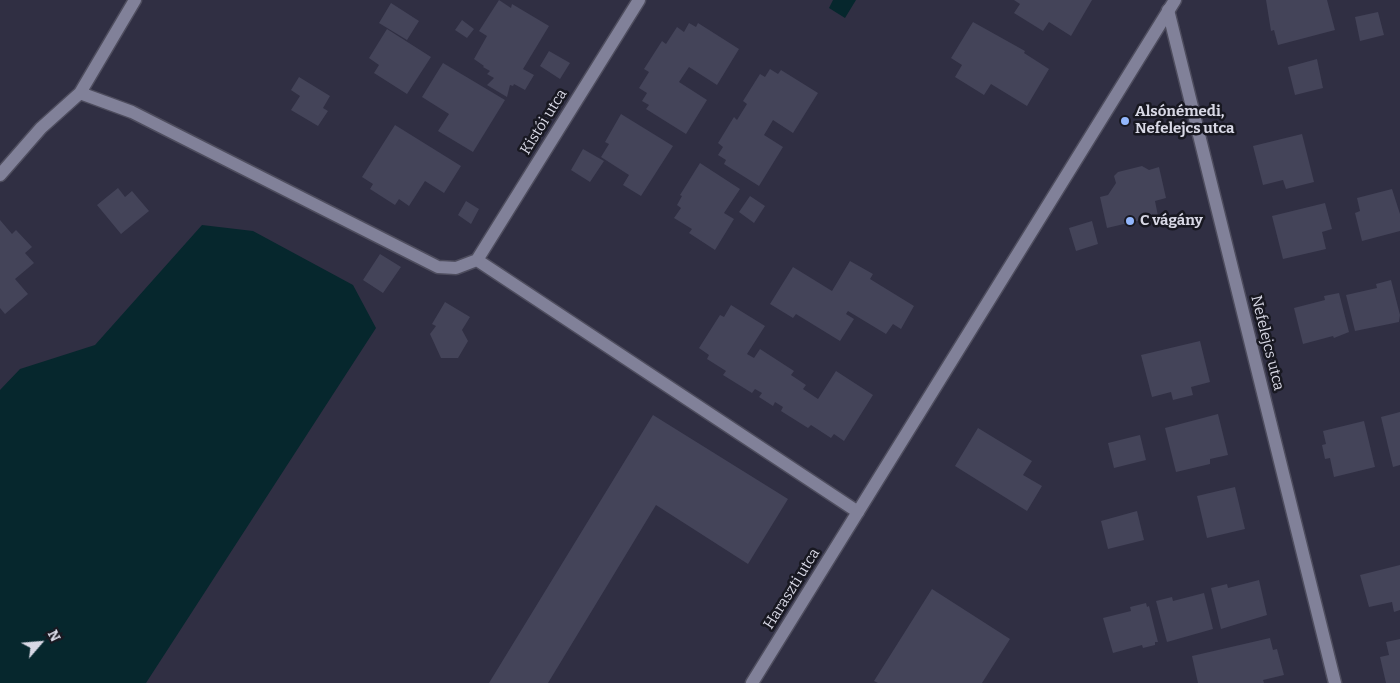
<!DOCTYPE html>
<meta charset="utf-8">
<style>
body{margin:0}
#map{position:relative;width:1400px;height:683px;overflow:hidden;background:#302f43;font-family:Bitter,serif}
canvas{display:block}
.north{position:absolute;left:15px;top:618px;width:50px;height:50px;-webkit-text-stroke:4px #181821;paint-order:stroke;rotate:63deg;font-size:14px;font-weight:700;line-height:20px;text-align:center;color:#d8d8e5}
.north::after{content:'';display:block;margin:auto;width:18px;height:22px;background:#d8d8e5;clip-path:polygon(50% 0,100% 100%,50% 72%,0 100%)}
</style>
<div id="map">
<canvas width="1400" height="683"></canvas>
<div class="north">N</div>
</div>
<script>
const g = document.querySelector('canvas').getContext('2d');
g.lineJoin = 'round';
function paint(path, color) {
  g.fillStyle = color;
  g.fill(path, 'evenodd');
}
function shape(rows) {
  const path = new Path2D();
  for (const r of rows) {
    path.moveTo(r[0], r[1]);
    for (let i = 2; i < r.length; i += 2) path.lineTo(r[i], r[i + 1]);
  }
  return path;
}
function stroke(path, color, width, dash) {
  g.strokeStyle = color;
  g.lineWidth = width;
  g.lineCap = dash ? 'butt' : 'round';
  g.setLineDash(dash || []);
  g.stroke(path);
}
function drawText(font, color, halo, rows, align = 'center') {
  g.font = font + ' Bitter,serif';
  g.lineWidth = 5;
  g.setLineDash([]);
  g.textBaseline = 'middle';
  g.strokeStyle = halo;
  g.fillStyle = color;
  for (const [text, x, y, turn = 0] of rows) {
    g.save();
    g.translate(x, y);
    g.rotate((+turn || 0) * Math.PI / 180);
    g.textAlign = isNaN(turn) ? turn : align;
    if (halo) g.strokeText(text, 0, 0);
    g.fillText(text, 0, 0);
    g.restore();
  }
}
const water = shape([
 [833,0,856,0,845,18,829,8],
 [202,225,253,231,353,285,376,328,146,683,0,683,0,390,20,369,95,345]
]);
const building = shape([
 [499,0,511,8,512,4,549,26,523,69,534,75,525,90,514,84,513,86,510,85,507,97,487,85,494,78,487,74,490,71,483,67,484,66,474,59,487,36,479,31],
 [1014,0,1092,0,1071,36,1049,22,1043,31,1014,13,1020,4],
 [1266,0,1327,0,1335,30,1278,45,1274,30,1271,31],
 [391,3,419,21,407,40,379,23],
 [1378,12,1384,35,1360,41,1355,17],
 [462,20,474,29,467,38,455,30],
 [973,22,1025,51,1024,53,1049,69,1027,106,991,84,984,95,955,77,962,65,951,58],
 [689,23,696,27,698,23,739,49,717,85,689,67,679,82,707,100,686,134,646,109,649,105,642,101,647,93,639,88,649,72,644,69,662,41,666,44,677,27,684,32],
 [387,29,431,57,407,94,374,73,379,65,369,58],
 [549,51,570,63,560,79,540,66],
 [1317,59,1323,88,1295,95,1288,67],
 [443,63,505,100,473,152,438,131,449,114,422,97],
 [770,69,778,74,781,70,818,93,793,133,773,120,764,135,783,147,759,186,724,164,726,160,718,155,723,147,718,143,734,117,737,120,747,104,743,101,760,74,765,77],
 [299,77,330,96,323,108,328,111,318,126,291,110,300,96,291,90],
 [621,114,673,146,641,196,623,185,629,175,601,157,609,144,605,142],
 [395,125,461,166,444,193,425,181,409,206,399,199,395,205,370,189,373,184,362,177],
 [1302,134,1314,182,1286,189,1283,180,1263,185,1253,146],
 [583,149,604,161,590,182,571,170],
 [700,163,740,189,724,213,734,219,715,250,689,233,692,229,674,218,681,208,677,205,682,196,680,195],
 [1142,166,1149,170,1159,167,1166,198,1155,201,1158,216,1107,228,1100,197,1108,195,1116,183,1114,176,1118,172],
 [118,188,125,197,132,191,149,211,121,234,97,205],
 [1392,189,1400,214,1400,231,1362,241,1355,213,1360,211,1357,198],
 [750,196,765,206,754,223,739,212],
 [466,201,479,209,471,224,458,215],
 [1325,203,1332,229,1322,232,1326,249,1283,259,1272,216],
 [0,220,12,234,16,230,32,247,25,253,34,263,15,279,28,294,5,314,0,308],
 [1092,221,1098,244,1076,251,1069,228],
 [380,254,401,267,383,293,363,280],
 [850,261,873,274,870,279,914,306,901,329,893,324,886,334,848,311,846,314,854,319,840,341,796,314,793,318,770,304,793,267,832,291],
 [1391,280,1400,315,1399,322,1355,331,1346,295,1377,288,1376,284],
 [1339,293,1349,332,1334,338,1333,336,1303,344,1294,308,1325,300,1324,296],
 [445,302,470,317,462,330,468,341,458,358,441,358,430,334,436,326,432,324],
 [731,305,765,326,747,354,754,358,760,349,794,371,791,375,806,385,803,389,818,399,836,371,873,395,844,441,834,434,831,438,811,425,808,428,781,411,783,407,775,402,773,406,759,397,762,393,755,389,752,393,723,375,726,371,707,359,709,355,699,348,720,315,724,317],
 [1200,341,1210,382,1191,387,1193,395,1173,400,1171,392,1152,397,1141,355],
 [1400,412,1400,465,1393,467,1381,417],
 [1218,414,1228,455,1210,459,1210,464,1176,472,1165,428],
 [653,415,788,499,748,564,656,505,548,683,489,683],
 [1364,421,1375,467,1334,477,1330,458,1325,459,1322,445,1326,444,1323,431],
 [978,428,1032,461,1023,475,1042,486,1027,511,955,466],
 [1140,435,1146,460,1114,468,1108,443],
 [1235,487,1245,529,1207,538,1197,496],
 [1137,511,1144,540,1108,549,1101,521],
 [1400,565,1400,610,1394,612,1392,602,1369,607,1360,575],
 [1259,580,1267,615,1221,629,1211,588,1227,584,1228,588],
 [932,589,1010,639,982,683,878,683,874,681],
 [1204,593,1213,629,1167,642,1156,601,1172,597,1173,601],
 [1146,603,1147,607,1149,606,1158,642,1155,642,1155,645,1143,648,1142,645,1113,653,1103,618,1131,611,1130,607],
 [1270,638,1273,650,1277,649,1284,675,1263,680,1264,683,1198,683,1192,656],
 [1400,639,1400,683,1386,683,1380,657,1389,655,1386,642]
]);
const minor = shape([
 [1168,10,1335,683],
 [80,93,132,112,438,267,456,268,477,260],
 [0,175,41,128,80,93,135,0],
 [477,260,858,512],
 [477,260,639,0]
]);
const secondary = shape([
 [752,683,1175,0]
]);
const markers = [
 [1125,121,5,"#93b7fd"],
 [1130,221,5,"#93b7fd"]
];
const poiNames = [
 ["Alsónémedi,",1135,112],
 ["Nefelejcs utca",1135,129],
 ["C vágány",1140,221]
];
const streetNames = [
 ["Kistói utca",544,122,-58],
 ["Nefelejcs utca",1267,343,76],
 ["Haraszti utca",792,589,-58]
];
paint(water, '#06272d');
paint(building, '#444459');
stroke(minor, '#4e4d5e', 15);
stroke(secondary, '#4e4d5e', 15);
stroke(minor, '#818199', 12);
stroke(secondary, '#818199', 12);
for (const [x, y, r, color] of markers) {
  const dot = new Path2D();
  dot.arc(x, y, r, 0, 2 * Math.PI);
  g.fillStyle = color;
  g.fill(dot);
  stroke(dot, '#181821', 2);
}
drawText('bold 15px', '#d8d8e5', '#181821', poiNames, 'left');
drawText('15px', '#d8d8e5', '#181821', streetNames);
</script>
